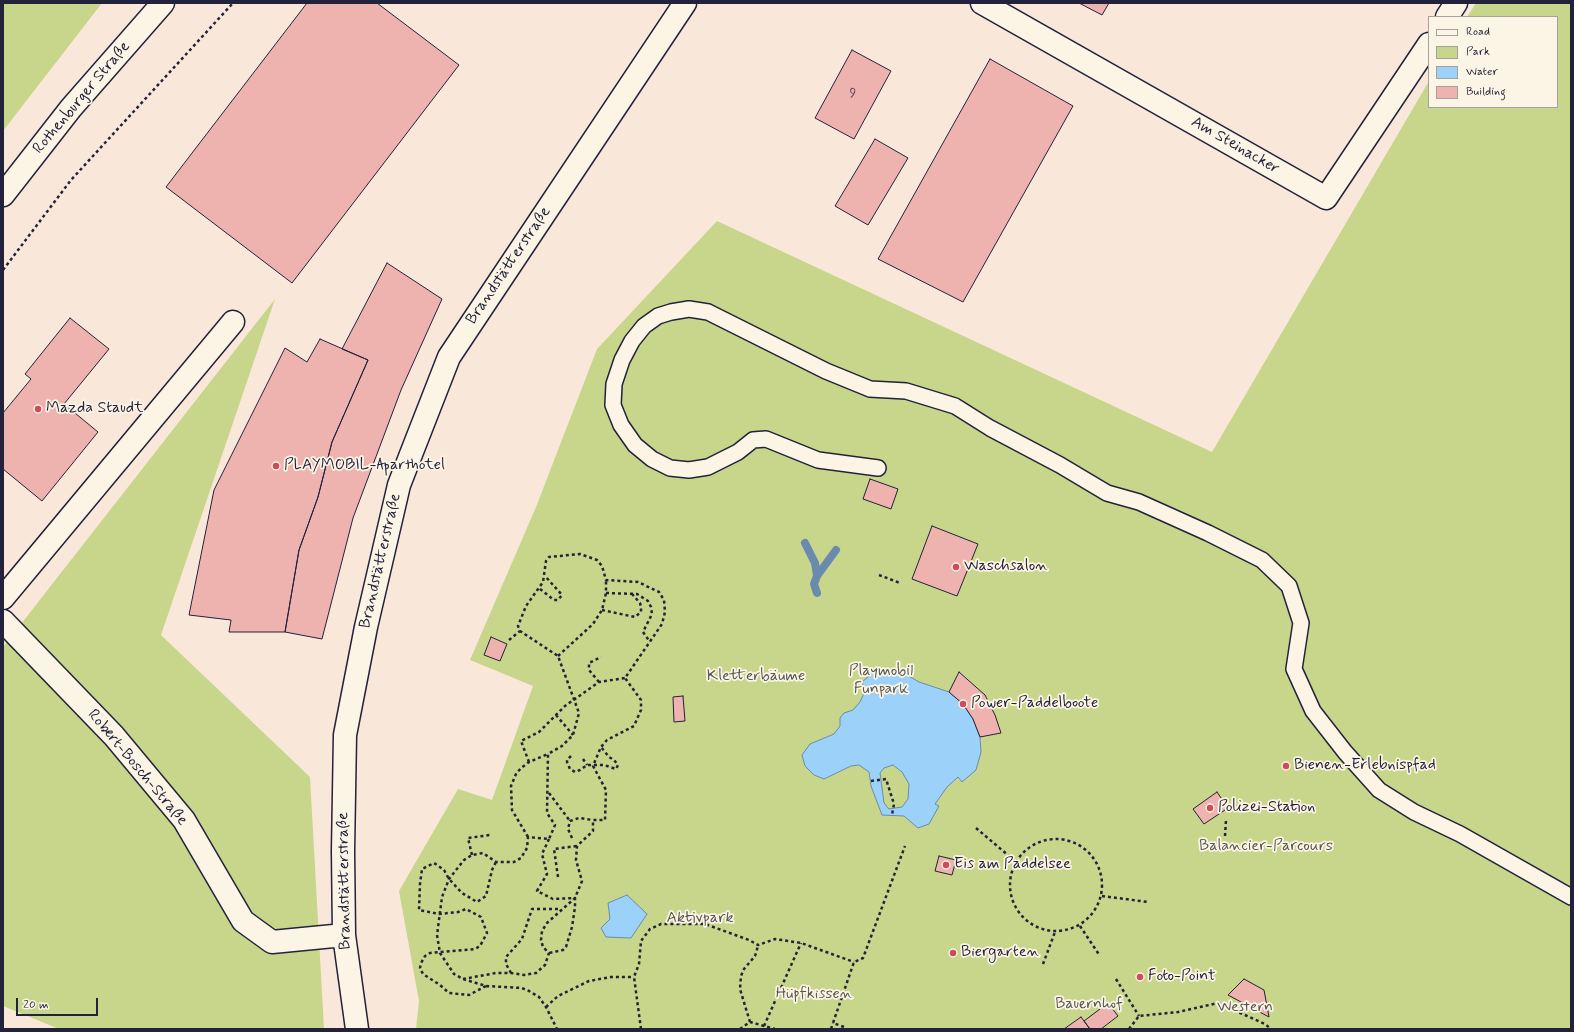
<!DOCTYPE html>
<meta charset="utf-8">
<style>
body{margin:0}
#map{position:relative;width:1574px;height:1032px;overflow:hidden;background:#f9e8da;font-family:Mynerve,sans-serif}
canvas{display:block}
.frame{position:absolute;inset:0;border:4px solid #22223b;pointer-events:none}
.legend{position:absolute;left:1428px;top:16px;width:130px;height:92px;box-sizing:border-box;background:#fcf5e5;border:1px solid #a5a1a1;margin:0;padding:5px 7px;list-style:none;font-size:12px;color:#22223b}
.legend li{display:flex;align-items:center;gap:8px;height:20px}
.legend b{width:20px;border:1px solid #a5a1a1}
.scale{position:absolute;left:16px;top:998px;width:82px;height:18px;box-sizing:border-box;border:2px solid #22223b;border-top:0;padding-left:5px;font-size:12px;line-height:14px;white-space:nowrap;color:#22223b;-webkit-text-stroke:3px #fcf5e5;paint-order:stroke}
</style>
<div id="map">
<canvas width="1574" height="1032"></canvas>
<div class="frame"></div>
<ul class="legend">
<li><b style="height:5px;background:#fcf5e5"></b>Road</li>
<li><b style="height:11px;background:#c7d68a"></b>Park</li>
<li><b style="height:11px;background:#9cd1fa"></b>Water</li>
<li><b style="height:11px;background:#eeb2af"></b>Building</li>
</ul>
<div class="scale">20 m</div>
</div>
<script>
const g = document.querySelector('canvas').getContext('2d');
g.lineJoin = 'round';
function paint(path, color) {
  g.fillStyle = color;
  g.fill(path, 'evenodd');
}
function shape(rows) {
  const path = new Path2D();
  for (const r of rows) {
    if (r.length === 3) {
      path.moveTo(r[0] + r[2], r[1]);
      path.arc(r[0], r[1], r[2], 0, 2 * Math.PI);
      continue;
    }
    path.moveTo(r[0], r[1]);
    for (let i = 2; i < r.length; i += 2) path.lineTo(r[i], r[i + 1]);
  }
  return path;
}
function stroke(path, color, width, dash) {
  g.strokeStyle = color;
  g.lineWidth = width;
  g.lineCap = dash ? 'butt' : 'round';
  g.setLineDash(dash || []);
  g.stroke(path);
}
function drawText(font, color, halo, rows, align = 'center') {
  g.font = font + ' Mynerve,sans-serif';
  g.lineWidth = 3.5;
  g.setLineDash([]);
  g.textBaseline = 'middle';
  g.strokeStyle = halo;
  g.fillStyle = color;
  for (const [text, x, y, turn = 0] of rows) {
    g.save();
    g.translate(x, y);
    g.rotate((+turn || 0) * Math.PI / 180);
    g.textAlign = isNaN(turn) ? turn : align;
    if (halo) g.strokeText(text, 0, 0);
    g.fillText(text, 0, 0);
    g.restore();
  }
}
const green = shape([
 [3,3,102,3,3,131],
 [1476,3,1571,3,1571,1029,416,1029,419,1001,399,891,458,789,492,800,533,686,470,660,536,507,597,349,717,221,1212,452,1429,81,1429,107,1557,107,1557,17,1467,17],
 [275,299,161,635,310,777,324,1029,59,1029,3,1006,3,647]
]);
const water = shape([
 [890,670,902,672,919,682,949,692,963,704,973,719,980,737,981,752,976,770,962,782,958,777,947,787,935,804,939,806,929,824,918,828,904,816,882,815,871,786,869,772,859,765,851,766,824,779,814,775,805,766,802,755,810,744,834,734,840,726,840,718,844,713,853,710,860,702,865,691,862,682,874,672,890,670],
 [893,765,902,772,909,784,908,799,902,807,889,809,884,803,880,773,884,768,893,765],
 [627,895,647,914,631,938,606,937,601,928,610,919,608,903,627,895]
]);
const stream = shape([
 [805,543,815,563,817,576,814,584,817,593],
 [817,576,836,550]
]);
const building = shape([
 [307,3,377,3,459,65,292,283,166,187,307,3],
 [1079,3,1109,3,1102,15,1079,3],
 [852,50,891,71,854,139,815,118,852,50],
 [990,59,1073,106,963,302,878,259,990,59],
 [875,139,908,158,868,225,835,206,875,139],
 [387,263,442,299,401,390,353,518,322,639,285,632,299,550,318,497,332,442,368,360,342,349,387,263],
 [70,318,109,349,64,404,98,432,42,501,3,469,3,413,31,379,25,374,70,318],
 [320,339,368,360,332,442,318,497,299,550,285,632,229,632,231,620,189,615,214,490,285,348,307,362,320,339],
 [870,479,898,489,891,509,863,499,870,479],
 [932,526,978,544,957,596,912,579,932,526],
 [491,637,507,644,500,661,484,655,491,637],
 [959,672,985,695,995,715,1001,733,980,737,973,719,963,704,949,692,959,672],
 [683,696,685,721,674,722,673,697,683,696],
 [1217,792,1228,808,1204,824,1193,809,1217,792],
 [939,856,956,860,952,875,935,871,939,856],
 [1244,979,1264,990,1269,1017,1228,995,1244,979],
 [1108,1003,1118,1016,1101,1029,1090,1029,1084,1021,1108,1003],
 [1081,1017,1090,1029,1064,1029,1081,1017]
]);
const path = shape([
 [3,270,71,180,233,3],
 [879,575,900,583],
 [540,589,554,600,558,600,562,595,545,576],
 [606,593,637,594,648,601,651,607,652,614,643,632,650,642],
 [602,610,635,617,641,612,641,607,640,603,632,594],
 [509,640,520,631],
 [558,656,593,624,602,610,606,593,606,580],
 [599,682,589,670,589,663,601,657],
 [556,715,573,735],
 [571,756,567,760,567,762,570,769,575,772,580,770,587,765,604,765,616,769,618,765,614,760,609,757,601,747],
 [583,759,587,765],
 [529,762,521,741,539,732,565,706,599,682,625,678],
 [871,781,886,779,894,804,892,815],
 [549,793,570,821],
 [976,828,1016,862],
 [1225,836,1226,820],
 [528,837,512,810,511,786,516,774,521,768,529,762,548,754],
 [572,838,568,829,570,821,579,818,593,820],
 [1056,885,46],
 [549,839,542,854,547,874,537,891,553,899,575,898,575,907,572,927,566,947,563,950,549,953],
 [472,855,468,838,490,835],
 [558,877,554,849,577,846],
 [1102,896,1148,902],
 [1080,926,1100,956],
 [1043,964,1055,932],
 [511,973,506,964,506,957,522,939,532,909,561,909],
 [463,979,496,973,511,973,524,975,536,973,545,965,549,953,543,947,541,940,542,931,547,923,575,898,582,881,576,860,577,846,593,831,593,820,605,820,606,790,593,766,601,747,607,740,634,726,641,710,641,700,625,678,662,624,665,612,664,600,659,592,638,582,606,580,602,566,597,560,580,554,549,557,546,561,543,582,526,606,518,626,520,631,558,656,579,713,573,735,562,746,548,754,547,813,555,825,549,839,528,837,527,848,521,858,514,862,496,862,483,853,472,855,464,860,449,879,442,897,437,935,440,953,454,974,463,979,486,986,522,988,529,991,539,997,546,1007,557,1029],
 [1116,979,1139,1016],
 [486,986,469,995,449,993,440,985,423,974,420,968,421,963,425,956,430,953,475,949,480,946,487,933,481,917,466,909,458,912,439,914,419,910,420,884,422,869,434,863,444,870,449,879,462,893,477,902,486,896,492,870,496,862],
 [546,1007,558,996,589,981,611,977,634,977],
 [750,1022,740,989,741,976,744,969,755,956,758,946],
 [764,1026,801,943],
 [844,1027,833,1023,854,962,863,958,905,846],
 [641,1029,634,977,639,964,641,941,650,929,661,924,705,924,749,940,758,945,775,939,801,943,854,962],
 [740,1029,750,1022,775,1029],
 [831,1029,833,1023],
 [1129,1029,1139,1016,1178,1012,1218,1003,1265,1024,1271,1029]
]);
const lane = shape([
 [878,468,818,460,766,439,753,440,738,452,708,467,689,470,670,468,652,459,635,445,621,425,613,405,614,384,622,360,632,341,644,326,658,316,671,312,689,309,708,312,826,371,870,389,906,391,955,406,990,428,1060,465,1107,493,1139,502,1208,533,1262,560,1289,586,1301,623,1294,669,1313,711,1345,752,1379,790,1414,812,1460,834,1571,897]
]);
const street = shape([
 [982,3,1326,198,1429,44],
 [1447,17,1456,3],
 [3,598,233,322],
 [3,621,114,736,184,820,243,921,272,942,344,935],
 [357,1029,344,935,343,851,345,735,366,627,399,485,449,357,685,3]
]);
const secondary = shape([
 [3,195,71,108,163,3]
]);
const markers = [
 [38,409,4,"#d1495b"],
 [276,466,4,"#d1495b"],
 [956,567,4,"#d1495b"],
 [963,704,4,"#d1495b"],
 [1286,766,4,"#d1495b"],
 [1210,808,4,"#d1495b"],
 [946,865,4,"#d1495b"],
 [953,953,4,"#d1495b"],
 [1140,977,4,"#d1495b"]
];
const numberNames = [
 ["9",853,94]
];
const streetNames = [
 ["Rothenburger Straße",82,98,-50],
 ["Am Steinacker",1235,146,30],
 ["Brandstätterstraße",509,266,-56],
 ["Brandstätterstraße",381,561,-77],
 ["Robert-Bosch-Straße",137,768,50],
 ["Brandstätterstraße",345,881,-91]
];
const poiNames = [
 ["Mazda Staudt",46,409],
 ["PLAYMOBIL-Aparthotel",284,466],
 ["Waschsalon",964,567],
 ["Power-Paddelboote",971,704],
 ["Bienen-Erlebnispfad",1294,766],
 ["Polizei-Station",1218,808],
 ["Eis am Paddelsee",954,865],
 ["Biergarten",961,953],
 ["Foto-Point",1148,977]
];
const parkNames = [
 ["Playmobil",881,672],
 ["Funpark",881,690],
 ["Kletterbäume",756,677],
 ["Balancier-Parcours",1266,847],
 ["Aktivpark",700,919],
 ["Hüpfkissen",814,995],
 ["Bauernhof",1089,1005],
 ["Western",1245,1008]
];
paint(green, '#c7d68a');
paint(water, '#9cd1fa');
stroke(water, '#6b8bae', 1);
stroke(stream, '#6b8bae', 8);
paint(building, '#eeb2af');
stroke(building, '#22223b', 1);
stroke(lane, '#22223b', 18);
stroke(street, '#22223b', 25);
stroke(secondary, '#22223b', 25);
stroke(path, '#22223b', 2.5, [3, 3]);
stroke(lane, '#fcf5e5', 15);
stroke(street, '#fcf5e5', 22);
stroke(secondary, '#fcf5e5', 22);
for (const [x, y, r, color] of markers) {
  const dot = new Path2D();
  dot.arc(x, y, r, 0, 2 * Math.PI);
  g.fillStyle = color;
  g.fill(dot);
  stroke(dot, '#fcf5e5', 1.5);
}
drawText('14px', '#554658', null, numberNames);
drawText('16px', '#22223b', '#fcf5e5', streetNames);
drawText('16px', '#22223b', '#fcf5e5', poiNames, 'left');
drawText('16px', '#545853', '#fcf5e5', parkNames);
</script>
